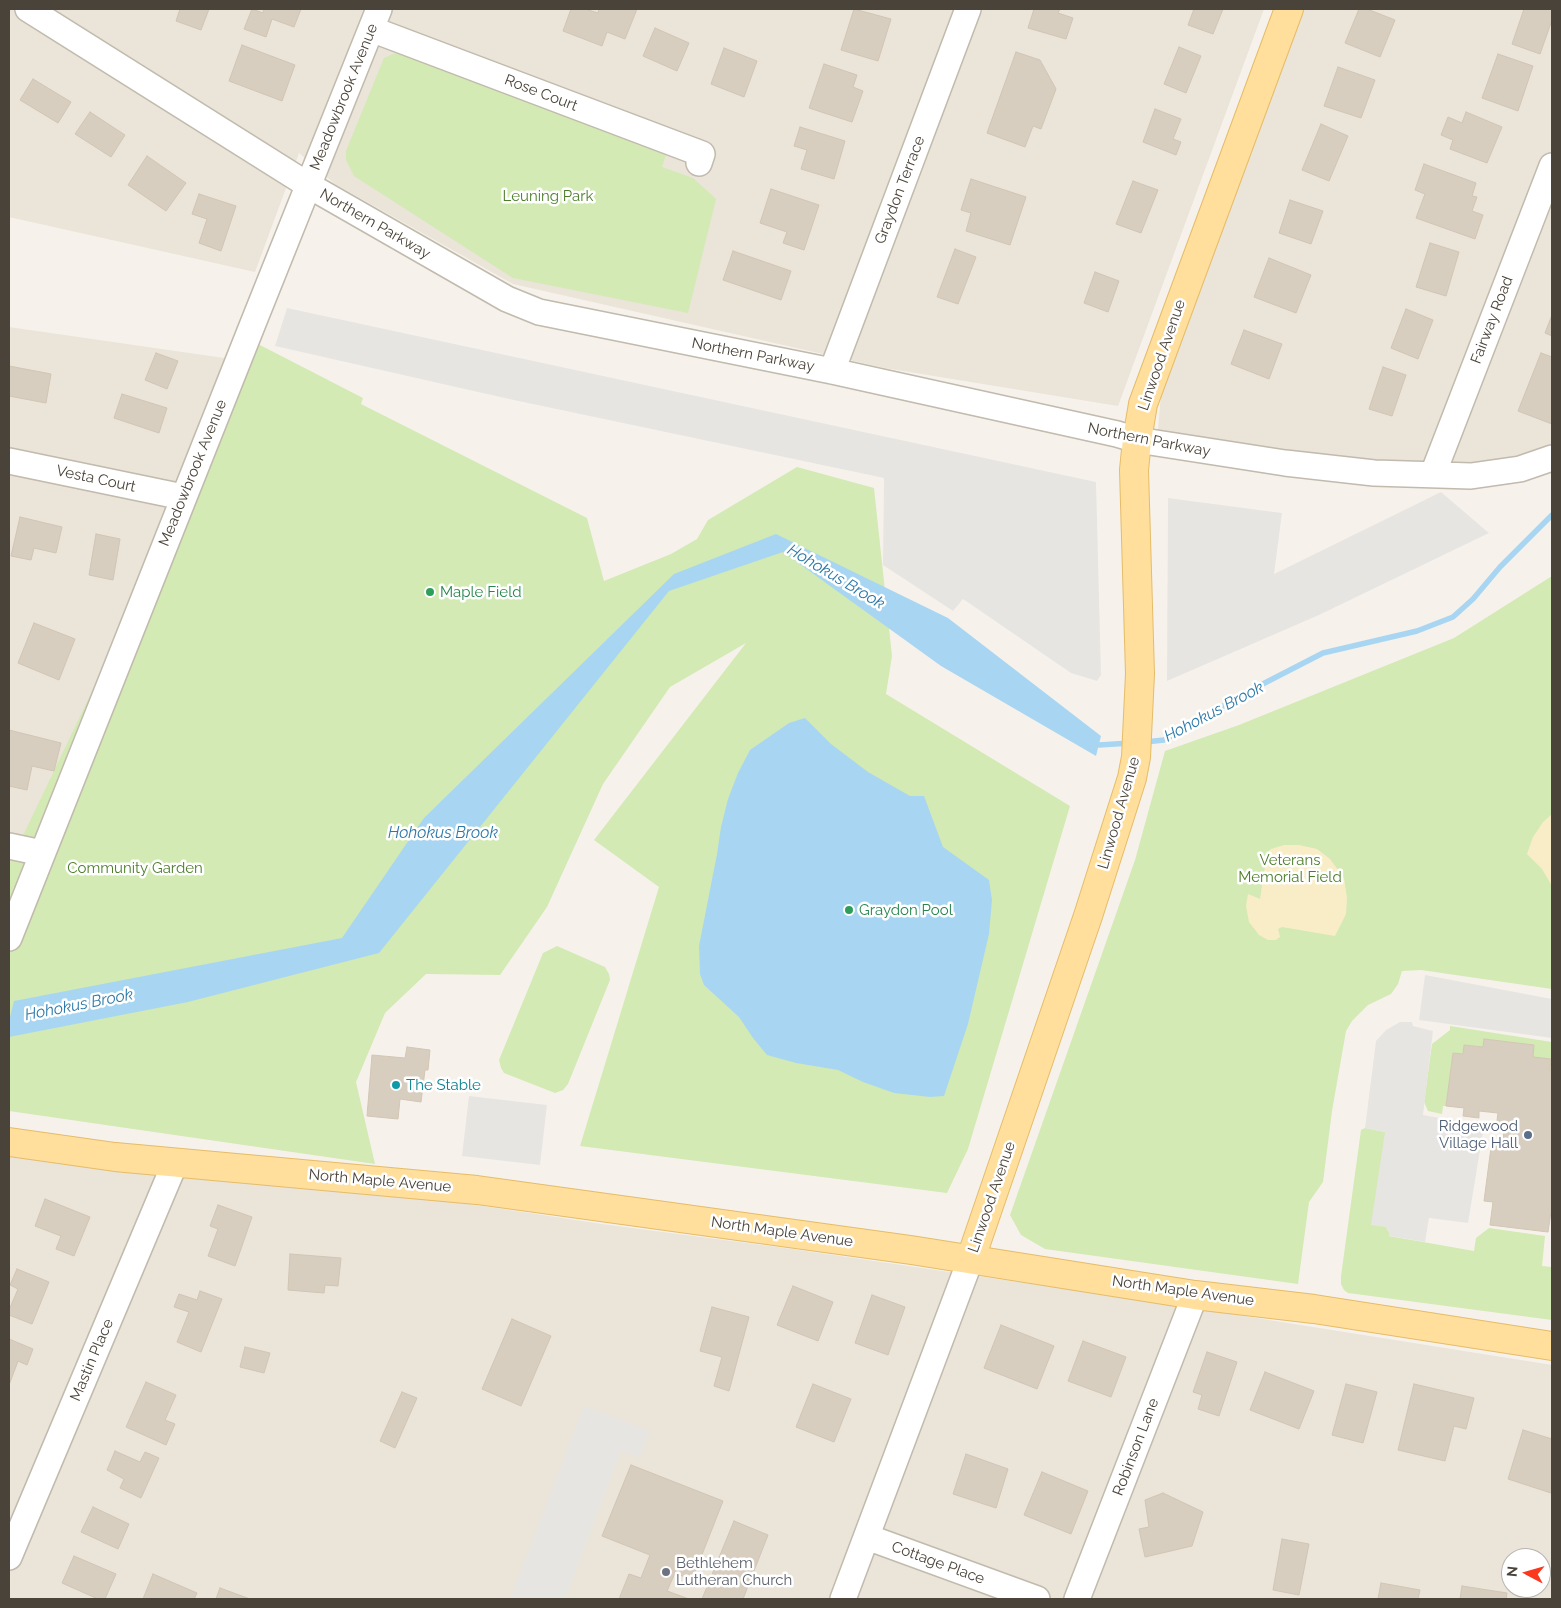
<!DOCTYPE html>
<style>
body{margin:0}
#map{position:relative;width:1561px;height:1608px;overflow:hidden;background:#f6f2eb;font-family:Raleway,sans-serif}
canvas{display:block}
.frame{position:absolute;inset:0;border:10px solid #4a4339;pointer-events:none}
.north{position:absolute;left:1501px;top:1548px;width:50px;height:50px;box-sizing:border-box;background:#fff;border:1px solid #b7b4b0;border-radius:50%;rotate:276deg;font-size:14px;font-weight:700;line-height:20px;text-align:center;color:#4a4339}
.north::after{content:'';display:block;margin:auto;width:18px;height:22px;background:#fb371d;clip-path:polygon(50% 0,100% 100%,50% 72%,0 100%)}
</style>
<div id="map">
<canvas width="1561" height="1608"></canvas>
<div class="frame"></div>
<div class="north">N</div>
</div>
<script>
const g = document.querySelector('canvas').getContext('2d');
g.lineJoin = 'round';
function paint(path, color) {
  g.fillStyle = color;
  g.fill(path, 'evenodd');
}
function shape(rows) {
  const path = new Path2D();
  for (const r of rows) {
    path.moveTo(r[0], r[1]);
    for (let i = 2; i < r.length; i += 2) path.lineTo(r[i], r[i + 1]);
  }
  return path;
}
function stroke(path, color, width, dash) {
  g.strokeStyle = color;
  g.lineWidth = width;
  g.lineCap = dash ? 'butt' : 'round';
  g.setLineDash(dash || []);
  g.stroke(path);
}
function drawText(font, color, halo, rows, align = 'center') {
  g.font = font + ' Raleway,sans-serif';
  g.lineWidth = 5;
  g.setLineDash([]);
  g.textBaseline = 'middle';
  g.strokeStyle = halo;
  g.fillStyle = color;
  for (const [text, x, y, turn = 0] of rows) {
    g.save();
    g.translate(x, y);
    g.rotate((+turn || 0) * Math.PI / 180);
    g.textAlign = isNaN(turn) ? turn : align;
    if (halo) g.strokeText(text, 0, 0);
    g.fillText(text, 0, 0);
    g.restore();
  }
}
const residential = shape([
 [9,9,1264,9,1118,406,885,368,513,284,335,184,299,153,255,272,9,217],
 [1304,9,1552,9,1552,458,1471,476,1157,443,1161,393],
 [9,327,238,360,9,938],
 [9,1152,423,1197,602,1224,792,1249,1162,1303,1552,1365,1552,1599,9,1599],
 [1511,1558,1541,1558,1541,1588,1511,1588]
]);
const green = shape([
 [403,53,667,151,662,167,693,178,716,199,688,313,513,278,354,176,346,160,346,151,384,58,393,54],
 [258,344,363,398,361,404,587,518,604,581,671,554,697,539,708,520,797,467,874,488,892,656,886,694,1070,806,968,1149,947,1193,580,1146,659,887,594,840,746,643,670,687,603,784,547,907,500,975,426,974,385,1013,356,1082,375,1164,9,1111,9,865],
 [1552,576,1552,989,1421,970,1402,971,1398,984,1391,994,1368,1005,1352,1021,1346,1031,1332,1111,1323,1182,1309,1202,1298,1284,1045,1249,1021,1235,1010,1215,1135,860,1165,751,1239,725,1454,638],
 [557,946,605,967,609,974,610,980,568,1084,563,1090,555,1093,504,1073,501,1068,499,1060,543,953],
 [1450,1026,1552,1042,1552,1071,1550,1070,1551,1059,1533,1057,1534,1045,1484,1039,1483,1047,1464,1045,1463,1054,1453,1053,1446,1106,1443,1106,1442,1114,1428,1111,1424,1102,1432,1044,1450,1030],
 [1365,1128,1385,1132,1386,1227,1389,1232,1389,1236,1474,1251,1476,1238,1489,1228,1545,1236,1542,1266,1552,1267,1552,1320,1348,1293,1344,1290,1341,1284,1341,1276,1361,1130]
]);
const sand = shape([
 [1552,814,1552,886,1542,869,1527,854,1533,837,1543,822],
 [1284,845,1299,845,1317,849,1330,859,1344,878,1347,898,1346,914,1335,936,1282,927,1278,929,1280,937,1276,940,1268,940,1259,935,1249,922,1246,906,1248,894,1260,899,1267,853,1271,849]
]);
const parking = shape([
 [287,308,1096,482,1101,675,1097,681,1071,673,963,599,953,611,883,565,884,478,509,399,275,346],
 [1441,492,1489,533,1319,615,1167,681,1168,498,1282,513,1274,574],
 [1425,975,1552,999,1552,1038,1419,1020],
 [1400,1022,1412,1022,1413,1026,1433,1031,1423,1115,1484,1126,1468,1223,1429,1218,1425,1242,1389,1236,1389,1232,1386,1227,1371,1225,1385,1132,1365,1128,1376,1041,1386,1030],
 [469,1096,547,1105,540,1165,462,1156],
 [584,1406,650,1431,639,1458,621,1451,565,1599,510,1599]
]);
const water = shape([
 [776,534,948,618,1101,736,1096,756,941,666,783,552,669,591,379,953,188,1002,9,1037,9,1021,14,1001,342,938,424,818,674,574],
 [805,718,831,744,868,772,910,796,924,796,943,847,989,880,992,900,989,934,968,1024,944,1096,930,1097,894,1093,863,1082,838,1070,796,1063,767,1055,753,1038,739,1017,704,985,700,974,699,946,717,854,721,827,728,799,738,773,750,750,789,723]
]);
const stream = shape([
 [1094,742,1099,745,1131,743],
 [1145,742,1164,740,1253,689,1323,653,1417,631,1453,617,1473,599,1500,567,1552,515]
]);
const building = shape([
 [180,9,209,9,201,30,176,21,180,9],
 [252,9,263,13,264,9,301,9,294,27,272,19,266,37,244,29,252,9],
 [571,9,585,9,598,13,599,9,637,9,625,39,607,32,602,46,563,31,571,9],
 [854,9,891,19,878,61,841,50,854,9],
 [1034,9,1060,9,1058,13,1073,18,1066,39,1028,28,1034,9],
 [1194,9,1223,9,1213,34,1188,25,1194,9],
 [1359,9,1367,9,1395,20,1380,57,1345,43,1359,9],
 [1524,9,1552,9,1552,20,1540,54,1512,44,1524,9],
 [655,28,689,43,677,71,643,56,655,28],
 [242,45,295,65,282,101,229,81,242,45],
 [1179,47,1201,56,1186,93,1164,84,1179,47],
 [724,48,757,61,744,97,711,84,724,48],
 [1016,52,1040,60,1056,89,1041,129,1033,126,1025,147,987,133,1016,52],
 [1498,54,1533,66,1518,111,1482,98,1498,54],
 [824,64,857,75,853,87,863,91,852,122,809,108,824,64],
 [1338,67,1375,80,1361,118,1324,106,1338,67],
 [33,79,71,102,58,123,20,100,33,79],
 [1155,109,1181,119,1173,139,1181,142,1176,155,1143,142,1155,109],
 [90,112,125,135,111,157,75,134,90,112],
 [1466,112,1502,127,1487,163,1450,149,1453,140,1441,135,1448,117,1462,123,1466,112],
 [1321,124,1348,136,1329,181,1302,170,1321,124],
 [800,127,845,141,834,179,801,169,807,150,794,146,800,127],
 [147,156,186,183,166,211,128,185,147,156],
 [1424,164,1476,183,1472,196,1477,197,1472,211,1483,215,1475,239,1416,218,1425,194,1415,190,1424,164],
 [971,179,1026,197,1010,245,966,231,971,213,961,210,971,179],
 [1133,181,1158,190,1141,233,1116,224,1133,181],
 [771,189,819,205,804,250,783,243,787,232,760,223,771,189],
 [199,194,236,206,221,251,199,243,207,219,192,214,199,194],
 [1290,200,1323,211,1311,244,1279,233,1290,200],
 [1430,243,1459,252,1446,296,1416,287,1430,243],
 [955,249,976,257,958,304,937,297,955,249],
 [733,251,791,271,781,300,723,280,733,251],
 [1269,258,1311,275,1296,313,1254,297,1269,258],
 [1095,272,1119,281,1108,312,1084,303,1095,272],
 [1406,309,1433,320,1418,359,1391,348,1406,309],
 [1552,315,1552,336,1545,333,1552,315],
 [1244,330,1282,344,1269,379,1231,364,1244,330],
 [156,353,178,361,167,389,145,380,156,353],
 [1541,353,1552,357,1552,424,1518,411,1541,353],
 [9,366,51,374,46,403,9,396,9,366],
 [1383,367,1406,375,1392,416,1369,409,1383,367],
 [122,394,167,408,159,433,114,418,122,394],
 [20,517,62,527,56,553,34,548,31,560,11,556,20,517],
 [96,534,120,539,113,580,89,575,96,534],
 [34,623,75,639,59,680,18,663,34,623],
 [9,730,61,743,54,771,32,766,27,790,9,786,9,730],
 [1484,1039,1534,1045,1533,1057,1551,1059,1550,1070,1552,1071,1552,1212,1551,1212,1548,1232,1490,1225,1493,1202,1484,1201,1492,1140,1503,1142,1504,1129,1496,1128,1498,1113,1479,1111,1479,1118,1463,1116,1464,1108,1446,1106,1453,1053,1463,1054,1464,1045,1483,1047,1484,1039],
 [407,1047,430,1050,428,1070,425,1070,421,1102,400,1099,398,1119,367,1116,372,1055,405,1058,407,1047],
 [45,1199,90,1217,74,1256,56,1249,61,1236,35,1226,45,1199],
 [218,1205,252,1217,235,1266,208,1256,218,1229,210,1226,218,1205],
 [290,1254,341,1258,338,1286,325,1285,324,1293,288,1290,290,1254],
 [17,1269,49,1282,32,1324,9,1315,9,1310,18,1289,10,1285,17,1269],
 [793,1286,833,1302,818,1341,777,1325,793,1286],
 [200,1291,222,1299,201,1352,177,1342,189,1312,174,1307,179,1294,197,1300,200,1291],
 [872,1295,905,1307,888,1355,855,1343,872,1295],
 [712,1307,749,1317,729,1391,714,1386,722,1357,700,1351,712,1307],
 [512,1319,551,1336,521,1406,482,1389,512,1319],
 [1001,1325,1054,1346,1037,1389,984,1368,1001,1325],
 [9,1339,33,1349,27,1365,18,1361,9,1385,9,1339],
 [1083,1341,1126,1357,1111,1397,1068,1381,1083,1341],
 [245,1347,270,1353,264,1373,240,1367,245,1347],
 [1207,1352,1237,1362,1219,1416,1198,1409,1202,1395,1193,1392,1207,1352],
 [1265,1372,1314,1391,1299,1429,1250,1410,1265,1372],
 [146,1382,176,1395,165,1420,175,1424,166,1445,126,1427,146,1382],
 [813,1384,851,1399,834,1442,796,1427,813,1384],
 [1346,1384,1377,1392,1363,1443,1332,1435,1346,1384],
 [1414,1384,1474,1398,1466,1429,1454,1426,1445,1461,1398,1450,1414,1384],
 [402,1392,417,1398,395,1448,380,1441,402,1392],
 [1523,1430,1552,1439,1552,1488,1551,1493,1508,1479,1523,1430],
 [115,1451,140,1462,145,1452,159,1458,141,1498,120,1488,124,1479,107,1470,115,1451],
 [966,1454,1008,1469,996,1508,953,1494,966,1454],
 [631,1465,723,1501,692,1580,675,1573,667,1591,689,1599,619,1599,629,1574,641,1578,650,1555,602,1536,631,1465],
 [1042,1472,1088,1491,1071,1534,1024,1515,1042,1472],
 [1163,1493,1203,1512,1192,1546,1145,1557,1139,1529,1149,1527,1145,1500,1163,1493],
 [93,1507,129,1524,118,1549,81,1532,93,1507],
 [734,1521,768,1535,743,1599,702,1599,734,1521],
 [1282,1539,1309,1544,1299,1595,1273,1590,1282,1539],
 [74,1556,116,1574,105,1599,98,1599,62,1583,74,1556],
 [153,1574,197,1593,194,1599,143,1599,153,1574],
 [1381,1583,1420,1590,1418,1599,1378,1599,1381,1583],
 [1462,1586,1507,1593,1506,1599,1460,1599,1462,1586],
 [220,1588,250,1599,216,1599,220,1588]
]);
const minor = shape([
 [28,9,308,185,507,299,539,312,832,371,1117,434,1137,440,1285,463,1374,473,1471,476,1520,469,1552,458],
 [371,29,702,154,699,163],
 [832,371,968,9],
 [9,461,183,497],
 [1433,474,1552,166],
 [9,846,42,853],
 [9,938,254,321,379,9],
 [867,1537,1037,1599],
 [9,1557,175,1163],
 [843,1599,971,1258],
 [1077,1599,1195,1295]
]);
const major = shape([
 [9,1142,115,1157,477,1190,911,1250,1195,1295,1314,1309,1552,1346],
 [971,1258,1088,916,1132,778,1136,757,1140,674,1134,470,1137,440,1143,404,1289,9]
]);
const markers = [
 [430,592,5,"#2e9e5b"],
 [849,910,5,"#2e9e5b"],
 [396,1085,5,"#0f9aa8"],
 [1528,1135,5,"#5c6f8a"],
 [666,1572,5,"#6b7280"]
];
const streetNames = [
 ["Rose Court",541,93,21],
 ["Meadowbrook Avenue",344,97,-68],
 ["Graydon Terrace",900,190,-69],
 ["Northern Parkway",375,224,30],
 ["Fairway Road",1492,320,-69],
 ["Northern Parkway",753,355,11],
 ["Linwood Avenue",1162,355,-71],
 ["Northern Parkway",1149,440,11],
 ["Meadowbrook Avenue",193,473,-68],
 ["Vesta Court",96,479,12],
 ["Linwood Avenue",1119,813,-74],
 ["North Maple Avenue",380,1181,5],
 ["Linwood Avenue",992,1197,-71],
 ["North Maple Avenue",782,1232,8],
 ["North Maple Avenue",1183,1291,8],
 ["Mastin Place",92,1360,-67],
 ["Robinson Lane",1136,1447,-69],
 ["Cottage Place",938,1563,20]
];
const parkNames = [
 ["Leuning Park",548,196],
 ["Veterans",1290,860],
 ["Memorial Field",1290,877],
 ["Community Garden",135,868]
];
const leisureNames = [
 ["Maple Field",440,592],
 ["Graydon Pool",859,910]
];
const cultureNames = [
 ["The Stable",406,1085]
];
const serviceNames = [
 ["Ridgewood",1518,1126],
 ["Village Hall",1518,1143]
];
const worshipNames = [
 ["Bethlehem",676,1563],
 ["Lutheran Church",676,1580]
];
const waterNames = [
 ["Hohokus Brook",836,577,31],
 ["Hohokus Brook",1214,712,-28],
 ["Hohokus Brook",443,833],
 ["Hohokus Brook",79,1005,-11]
];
paint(residential, '#eae4d9');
paint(green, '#d3eab4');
paint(sand, '#f9edc8');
paint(parking, '#e7e5e2');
paint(water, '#a8d6f2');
stroke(stream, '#a8d6f2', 5.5);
paint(building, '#d8cec0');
stroke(building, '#d2c5b3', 1);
stroke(minor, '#c1baad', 28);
stroke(major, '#e5bc69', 30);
stroke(minor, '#fff', 25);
stroke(major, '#ffdf9b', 28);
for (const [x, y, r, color] of markers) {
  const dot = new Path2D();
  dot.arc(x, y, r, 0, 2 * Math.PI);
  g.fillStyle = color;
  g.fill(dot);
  stroke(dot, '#fff', 2);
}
drawText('15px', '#4a4339', '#fff', streetNames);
drawText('15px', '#4c7e2a', '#fff', parkNames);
drawText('15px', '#27864d', '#fff', leisureNames, 'left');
drawText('15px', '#0d838f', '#fff', cultureNames, 'left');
drawText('15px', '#4e5e75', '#fff', serviceNames, 'right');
drawText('15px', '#5b616d', '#fff', worshipNames, 'left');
drawText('italic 16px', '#2c78a8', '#fff', waterNames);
</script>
